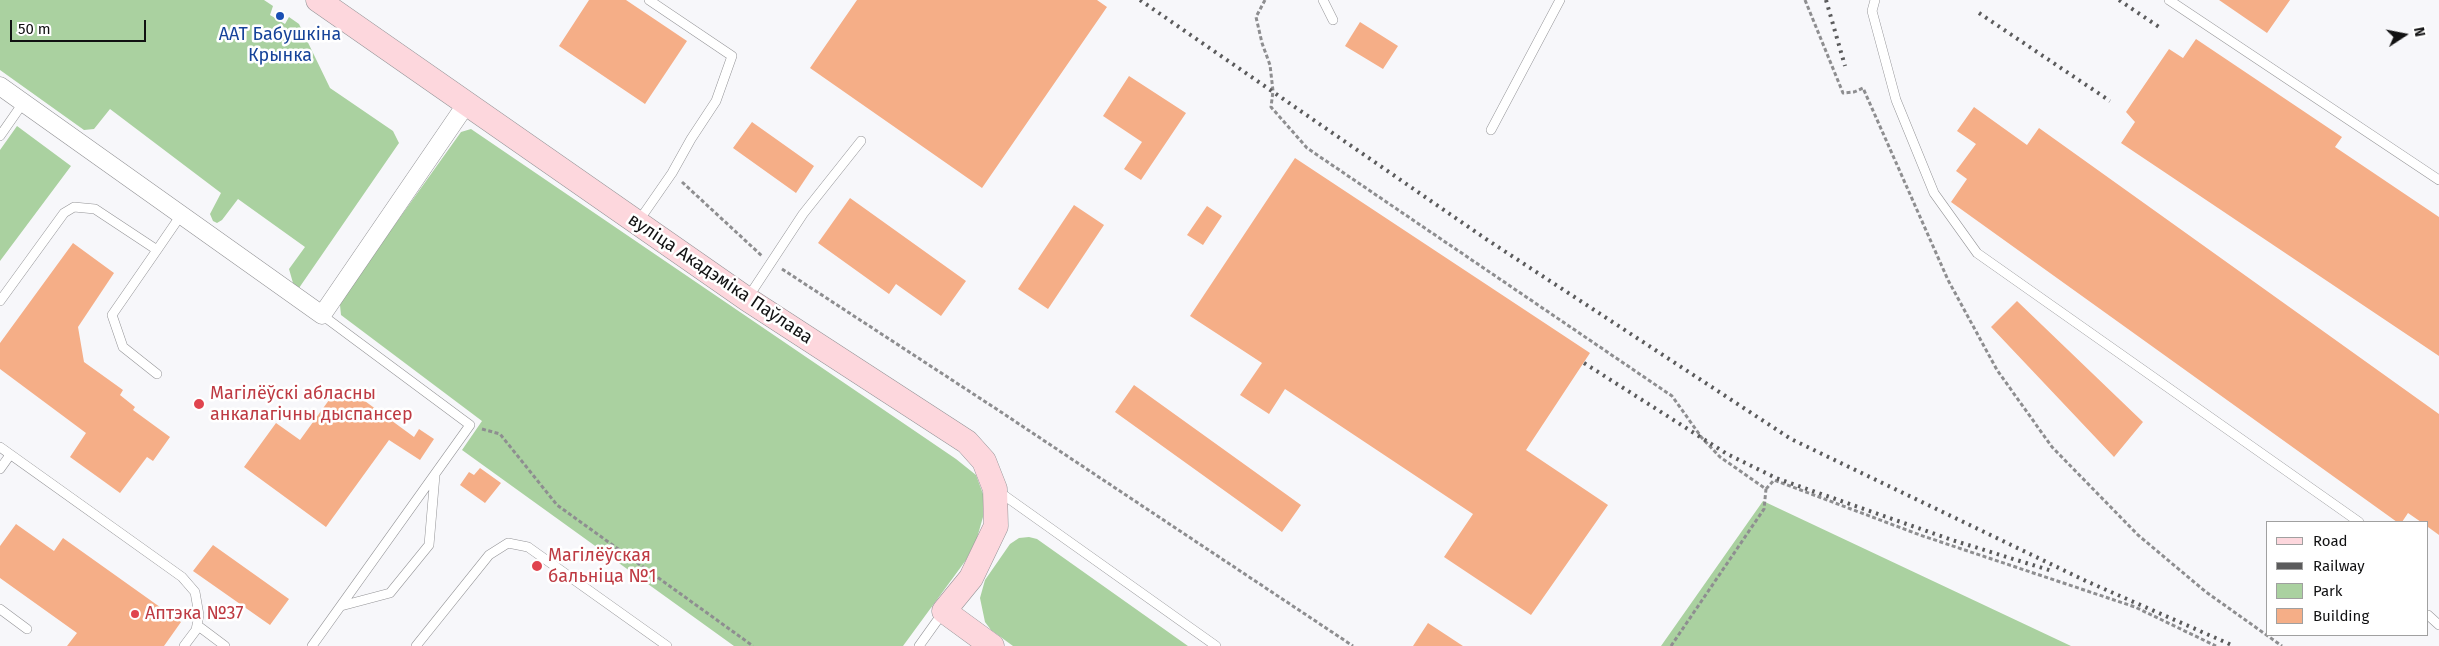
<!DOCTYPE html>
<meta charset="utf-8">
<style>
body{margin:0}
#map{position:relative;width:2439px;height:646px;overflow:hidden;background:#f7f7fa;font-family:"Fira Sans",sans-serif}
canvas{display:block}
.legend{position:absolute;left:2266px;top:521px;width:162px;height:115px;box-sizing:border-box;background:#fff;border:1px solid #a0a0a0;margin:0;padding:6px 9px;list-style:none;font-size:15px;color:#111112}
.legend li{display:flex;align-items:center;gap:10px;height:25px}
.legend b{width:25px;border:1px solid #a0a0a0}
.north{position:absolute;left:2379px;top:10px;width:50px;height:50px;-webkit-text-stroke:4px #fff;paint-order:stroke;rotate:79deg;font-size:14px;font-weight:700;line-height:20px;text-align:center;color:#111112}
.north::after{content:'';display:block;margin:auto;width:18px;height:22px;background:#111112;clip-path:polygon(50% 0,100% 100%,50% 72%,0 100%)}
.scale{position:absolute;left:10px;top:20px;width:136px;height:22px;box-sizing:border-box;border:2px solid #111112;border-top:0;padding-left:6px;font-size:15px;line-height:18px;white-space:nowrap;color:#111112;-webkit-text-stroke:4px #fff;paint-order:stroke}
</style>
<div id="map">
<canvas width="2439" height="646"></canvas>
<ul class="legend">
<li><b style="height:6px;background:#fdd7dd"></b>Road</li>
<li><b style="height:6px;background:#5b5b5c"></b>Railway</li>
<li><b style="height:14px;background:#aad1a0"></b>Park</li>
<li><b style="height:14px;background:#f5ae87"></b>Building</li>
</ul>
<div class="north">N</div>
<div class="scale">50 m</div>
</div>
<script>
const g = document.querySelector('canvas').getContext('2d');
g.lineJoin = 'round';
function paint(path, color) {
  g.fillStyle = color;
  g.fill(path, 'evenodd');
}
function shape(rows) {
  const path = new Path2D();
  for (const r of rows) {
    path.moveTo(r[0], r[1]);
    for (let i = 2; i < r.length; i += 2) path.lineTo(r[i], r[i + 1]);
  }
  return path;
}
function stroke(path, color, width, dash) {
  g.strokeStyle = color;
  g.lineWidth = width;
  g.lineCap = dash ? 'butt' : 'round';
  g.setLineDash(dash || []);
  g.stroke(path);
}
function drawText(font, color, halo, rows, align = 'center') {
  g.font = font + ' "Fira Sans",sans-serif';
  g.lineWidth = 5;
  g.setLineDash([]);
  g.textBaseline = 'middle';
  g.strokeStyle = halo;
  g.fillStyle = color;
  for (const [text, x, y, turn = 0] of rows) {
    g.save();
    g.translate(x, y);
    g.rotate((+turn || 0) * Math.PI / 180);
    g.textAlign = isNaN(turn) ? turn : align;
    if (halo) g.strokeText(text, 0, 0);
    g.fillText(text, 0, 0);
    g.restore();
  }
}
const green = shape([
 [0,0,264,0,273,6,270,15,285,24,289,17,299,24,330,88,393,131,399,143,299,288,293,283,289,269,305,247,238,199,222,220,217,223,213,221,210,214,221,193,110,109,94,129,84,130,0,70],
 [17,126,71,166,0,261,0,150],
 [471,129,956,459,976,475,983,494,983,517,977,538,966,560,903,646,734,646,462,450,482,421,341,315,340,305,342,301,391,230,461,132],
 [1763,501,2071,646,1661,646],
 [1029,537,1037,539,1188,646,1013,646,991,630,985,622,980,598,985,580,1010,544,1019,538]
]);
const building = shape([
 [589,0,626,0,687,41,645,104,559,46],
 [857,0,1097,0,1107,7,982,188,810,68],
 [2219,0,2290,0,2267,33],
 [1360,22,1398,46,1383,69,1345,46],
 [2196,39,2342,137,2335,147,2439,217,2439,356,2121,143,2135,122,2126,112,2169,49,2183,58],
 [1129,76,1186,113,1141,180,1124,169,1142,142,1103,116],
 [1974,107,2027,145,2039,128,2439,414,2439,535,2428,527,2428,522,2421,522,2408,513,2402,522,2397,522,1951,202,1967,179,1956,171,1976,144,1957,131],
 [752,122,814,166,796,193,733,148],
 [1295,158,1590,353,1526,450,1608,505,1531,615,1444,557,1473,514,1285,389,1269,414,1240,395,1262,363,1190,316],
 [850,198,966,281,941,316,896,284,889,294,818,243],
 [1074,205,1104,225,1048,309,1018,289],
 [1207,206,1222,216,1203,245,1187,235],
 [73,243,114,273,78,327,84,362,123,390,120,395,135,407,133,410,170,437,153,461,147,457,120,493,70,457,86,433,0,369,0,343],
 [2017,301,2143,422,2114,457,1991,327],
 [1134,385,1301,505,1282,532,1115,412],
 [337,389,354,402,358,396,414,437,419,429,434,439,420,460,389,440,326,527,244,467,276,423,300,440],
 [480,468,501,483,485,503,460,485,469,472,474,475],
 [16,524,54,551,63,538,181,622,164,646,67,646,77,633,0,578,0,546],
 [213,545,289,599,270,625,193,571],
 [1428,623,1463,646,1413,646]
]);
const path = shape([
 [1265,0,1256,17,1262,43,1270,65,1273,91,1271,107,1307,148,1672,396,1702,438,1720,457,1766,489,1764,509,1671,646],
 [1805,0,1843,93,1854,92,1863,88,1948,280,1997,370,2052,447,2138,535,2206,592,2282,646],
 [682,182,762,256],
 [782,269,1001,412,1353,646],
 [482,429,500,434,557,505,753,646],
 [1766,489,1774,480,1920,535,2135,607,2216,646]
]);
const service = shape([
 [1323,0,1333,20],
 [1875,0,1872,11,1896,100,1934,193,1977,253,2359,522],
 [2169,0,2439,180],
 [1491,130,1560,0],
 [0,136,23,103],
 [638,222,672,173,691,139,716,101,732,56,649,0],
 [747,299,803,214,861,141],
 [0,301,64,213,74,207,95,209,157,250,181,215],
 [157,374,123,347,112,315,157,250],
 [0,447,182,577,195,592,199,615,196,630,184,646],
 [0,469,10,455],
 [998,491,1216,646],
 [341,606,390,593,429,545,435,475],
 [0,609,27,629],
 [2428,615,2439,625],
 [197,625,225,646],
 [312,646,470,425,322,315],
 [416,646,489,555,508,543,528,547,667,646],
 [919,646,944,611]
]);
const minor = shape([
 [0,86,322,315,467,103]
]);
const secondary = shape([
 [318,0,747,299,967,442,984,461,995,489,996,526,971,578,944,611,992,646]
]);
const rail = shape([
 [1140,0,1486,239,1791,439,2086,581,2234,646],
 [1826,0,1845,66],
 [2119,0,2159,27],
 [1979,13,2110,101],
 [1584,363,1727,454,1776,478,1952,540,2052,571]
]);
const markers = [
 [280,16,5,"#1a4fb4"],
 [199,404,6,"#e0444e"],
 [537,566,6,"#e0444e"],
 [135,614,5,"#e0444e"]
];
const transitNames = [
 ["ААТ Бабушкіна",280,35],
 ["Крынка",280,56]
];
const streetNames = [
 ["вуліца Акадэміка Паўлава",720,279,34]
];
const healthNames = [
 ["Магілёўскі абласны",210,394],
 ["анкалагічны дыспансер",210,415],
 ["Магілёўская",548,556],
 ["бальніца №1",548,577],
 ["Аптэка №37",145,614]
];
paint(green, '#aad1a0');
paint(building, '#f5ae87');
stroke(service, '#949497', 10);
stroke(minor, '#949497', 19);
stroke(secondary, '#949497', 25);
stroke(path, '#8e8e90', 3, [4, 2.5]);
stroke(service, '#fff', 9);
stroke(minor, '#fff', 18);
stroke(secondary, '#fdd7dd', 24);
stroke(rail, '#5b5b5c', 4, [2.5, 5]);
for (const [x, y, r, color] of markers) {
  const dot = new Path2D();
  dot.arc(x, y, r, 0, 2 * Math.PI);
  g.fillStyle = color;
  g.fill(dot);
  stroke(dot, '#fff', 2);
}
drawText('18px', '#164399', '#fff', transitNames);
drawText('18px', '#111112', '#fff', streetNames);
drawText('18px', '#be3a42', '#fff', healthNames, 'left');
</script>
